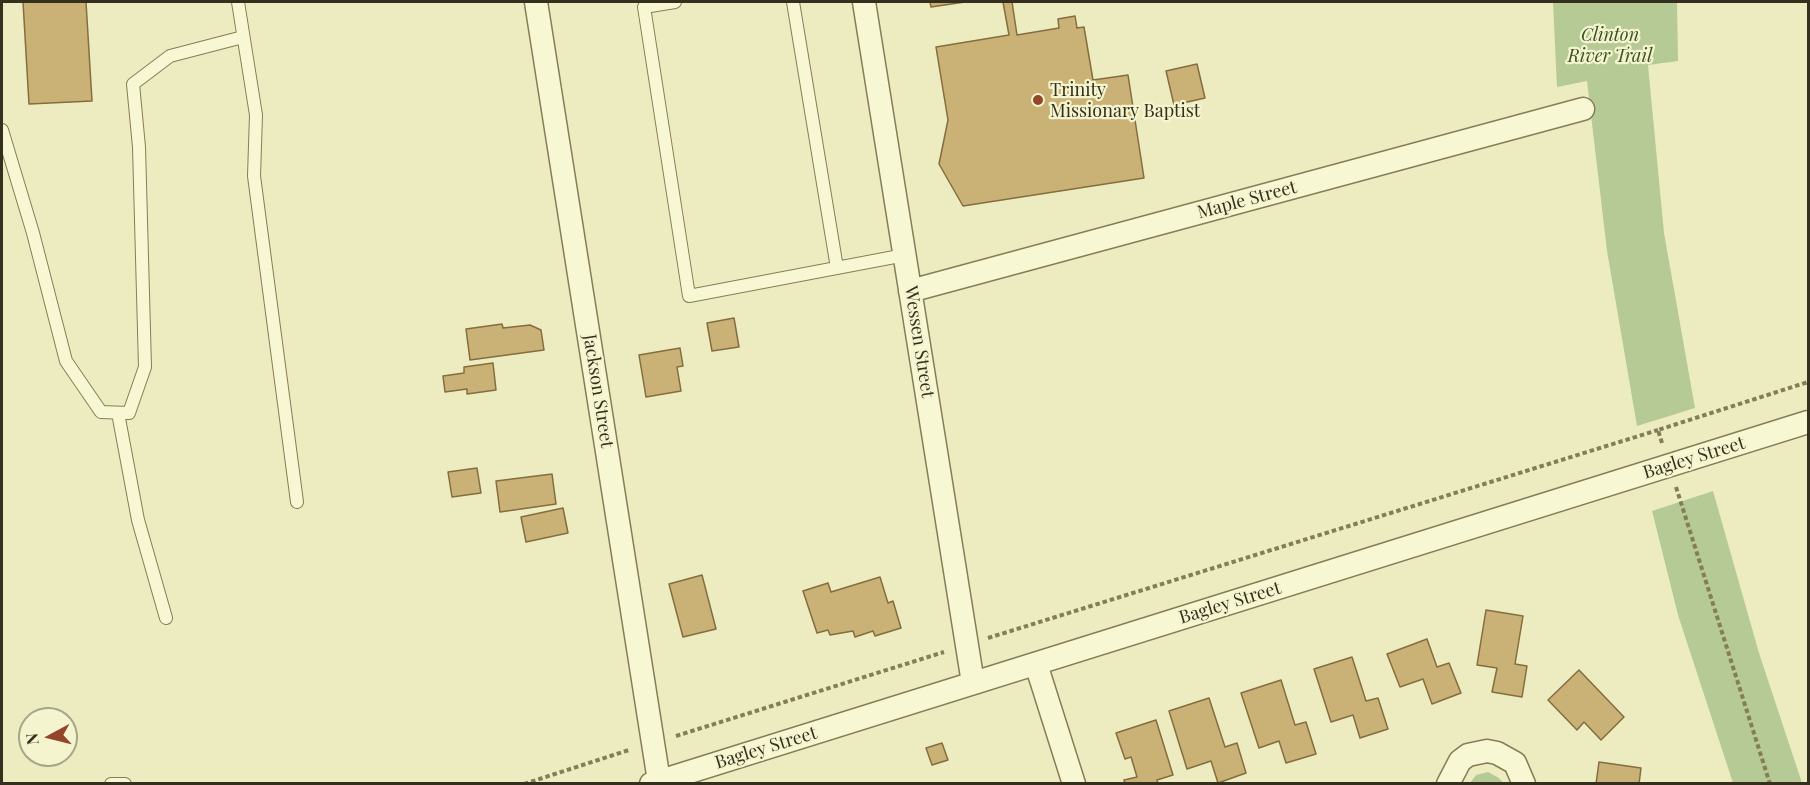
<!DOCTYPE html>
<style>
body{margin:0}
#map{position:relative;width:1810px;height:785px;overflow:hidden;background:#edecc0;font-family:"Playfair Display",serif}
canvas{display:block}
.frame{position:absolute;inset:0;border:3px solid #352f1d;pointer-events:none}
.north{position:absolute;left:18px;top:707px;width:60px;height:60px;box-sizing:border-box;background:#f4f4cf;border:2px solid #a8a588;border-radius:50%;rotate:263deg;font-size:16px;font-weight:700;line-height:24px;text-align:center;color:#352f1d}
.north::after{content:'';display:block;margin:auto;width:21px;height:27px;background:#93462a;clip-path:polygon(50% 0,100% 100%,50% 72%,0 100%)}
</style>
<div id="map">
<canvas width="1810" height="785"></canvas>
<div class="frame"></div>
<div class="north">N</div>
</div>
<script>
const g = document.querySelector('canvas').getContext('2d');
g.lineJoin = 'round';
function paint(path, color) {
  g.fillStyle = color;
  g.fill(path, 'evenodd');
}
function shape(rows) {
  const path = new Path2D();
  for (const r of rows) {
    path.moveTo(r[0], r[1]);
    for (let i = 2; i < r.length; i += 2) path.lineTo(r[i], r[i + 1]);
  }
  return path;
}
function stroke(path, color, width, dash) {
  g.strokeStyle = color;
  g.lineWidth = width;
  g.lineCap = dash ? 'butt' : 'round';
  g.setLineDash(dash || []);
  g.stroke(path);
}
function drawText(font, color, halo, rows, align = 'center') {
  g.font = font + ' "Playfair Display",serif';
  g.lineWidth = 4.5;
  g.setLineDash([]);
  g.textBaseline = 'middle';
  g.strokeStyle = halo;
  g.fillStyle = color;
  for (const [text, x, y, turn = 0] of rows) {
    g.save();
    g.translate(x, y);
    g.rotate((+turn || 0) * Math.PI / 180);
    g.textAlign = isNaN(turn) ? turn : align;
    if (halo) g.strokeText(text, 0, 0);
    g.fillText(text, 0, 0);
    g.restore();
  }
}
const green = shape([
 [1553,2,1677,2,1678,61,1648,65,1664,233,1695,408,1637,426,1607,251,1587,81,1557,87],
 [1713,491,1759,653,1802,783,1733,783,1678,615,1652,511],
 [1488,772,1499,778,1503,783,1470,783,1476,775]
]);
const building = shape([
 [23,2,86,2,92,101,29,104,23,2],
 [930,2,965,2,931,7,930,2],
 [1003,2,1012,2,1017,35,1059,28,1058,19,1075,16,1077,28,1084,27,1093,80,1128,75,1144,178,963,206,939,164,948,120,936,47,1009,35,1003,2],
 [1197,64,1205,98,1174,105,1166,71,1197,64],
 [734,318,739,347,712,351,707,323,734,318],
 [502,324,503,328,530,325,541,330,544,350,470,360,466,329,502,324],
 [680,348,683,366,677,367,681,391,646,397,639,355,680,348],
 [493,363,496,390,467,394,467,389,445,392,443,376,464,373,464,367,493,363],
 [477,468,481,493,452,497,448,472,477,468],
 [552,474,556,504,500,512,496,481,552,474],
 [563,508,568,533,526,542,521,517,563,508],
 [702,575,716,629,683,637,669,584,702,575],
 [880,577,888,603,893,601,901,628,875,636,873,631,855,637,853,631,830,635,828,630,817,633,803,591,828,583,831,592,880,577],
 [1486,610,1523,616,1515,664,1527,666,1522,697,1492,692,1497,668,1477,665,1486,610],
 [1427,639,1437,667,1449,663,1461,693,1432,704,1423,679,1400,687,1387,654,1427,639],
 [1352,657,1366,701,1378,698,1388,729,1360,738,1353,715,1331,722,1314,669,1352,657],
 [1579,670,1624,717,1601,740,1584,722,1577,730,1548,700,1579,670],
 [1281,680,1295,725,1306,722,1316,754,1286,763,1279,741,1259,748,1241,693,1281,680],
 [1209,698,1225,747,1237,743,1246,773,1218,783,1211,761,1187,769,1169,711,1209,698],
 [1156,720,1173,775,1157,780,1158,784,1125,784,1124,780,1137,777,1131,757,1125,759,1116,733,1156,720],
 [942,743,948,760,932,765,926,748,942,743],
 [1599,762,1641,768,1639,784,1596,784,1599,762]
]);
const path = shape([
 [1662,443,1658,430,1808,382],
 [1676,487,1770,784],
 [988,638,1658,430],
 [676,736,944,652],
 [524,784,629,750]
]);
const lane = shape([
 [238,2,256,115,254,176,297,502],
 [675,2,644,7,689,296,905,255],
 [793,2,837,268],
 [2,130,33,233,66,361,101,412,129,413,145,367,139,147,133,84,170,56,243,37],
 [118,413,138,520,166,618],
 [111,784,125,784]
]);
const street = shape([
 [536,2,659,781],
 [864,2,973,683],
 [910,291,1583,109],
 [1036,664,1074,784],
 [651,784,1808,422],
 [1448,784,1460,761,1468,755,1487,751,1497,753,1515,763,1524,784]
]);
const markers = [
 [1038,100,6,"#93462a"]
];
const parkNames = [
 ["Clinton",1610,35],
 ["River Trail",1610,56]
];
const poiNames = [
 ["Trinity",1050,90],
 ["Missionary Baptist",1050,111]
];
const streetNames = [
 ["Maple Street",1247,200,-15],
 ["Wessen Street",919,342,81],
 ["Jackson Street",598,391,81],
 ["Bagley Street",1694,458,-17],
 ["Bagley Street",1230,603,-17],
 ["Bagley Street",766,748,-17]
];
paint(green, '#b5ca94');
paint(building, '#cab176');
stroke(building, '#846d3f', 1.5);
stroke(lane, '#857d58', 14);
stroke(street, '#857d58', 25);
stroke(path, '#857d58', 4, [4.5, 3]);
stroke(lane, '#f8f7d3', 12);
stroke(street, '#f8f7d3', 22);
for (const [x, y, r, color] of markers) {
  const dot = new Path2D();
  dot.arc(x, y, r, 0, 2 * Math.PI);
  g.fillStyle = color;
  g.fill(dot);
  stroke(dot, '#f4f4cf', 2);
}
drawText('italic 18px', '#395124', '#f4f4cf', parkNames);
drawText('18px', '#352f1d', '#f4f4cf', poiNames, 'left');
drawText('18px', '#352f1d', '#f4f4cf', streetNames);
</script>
